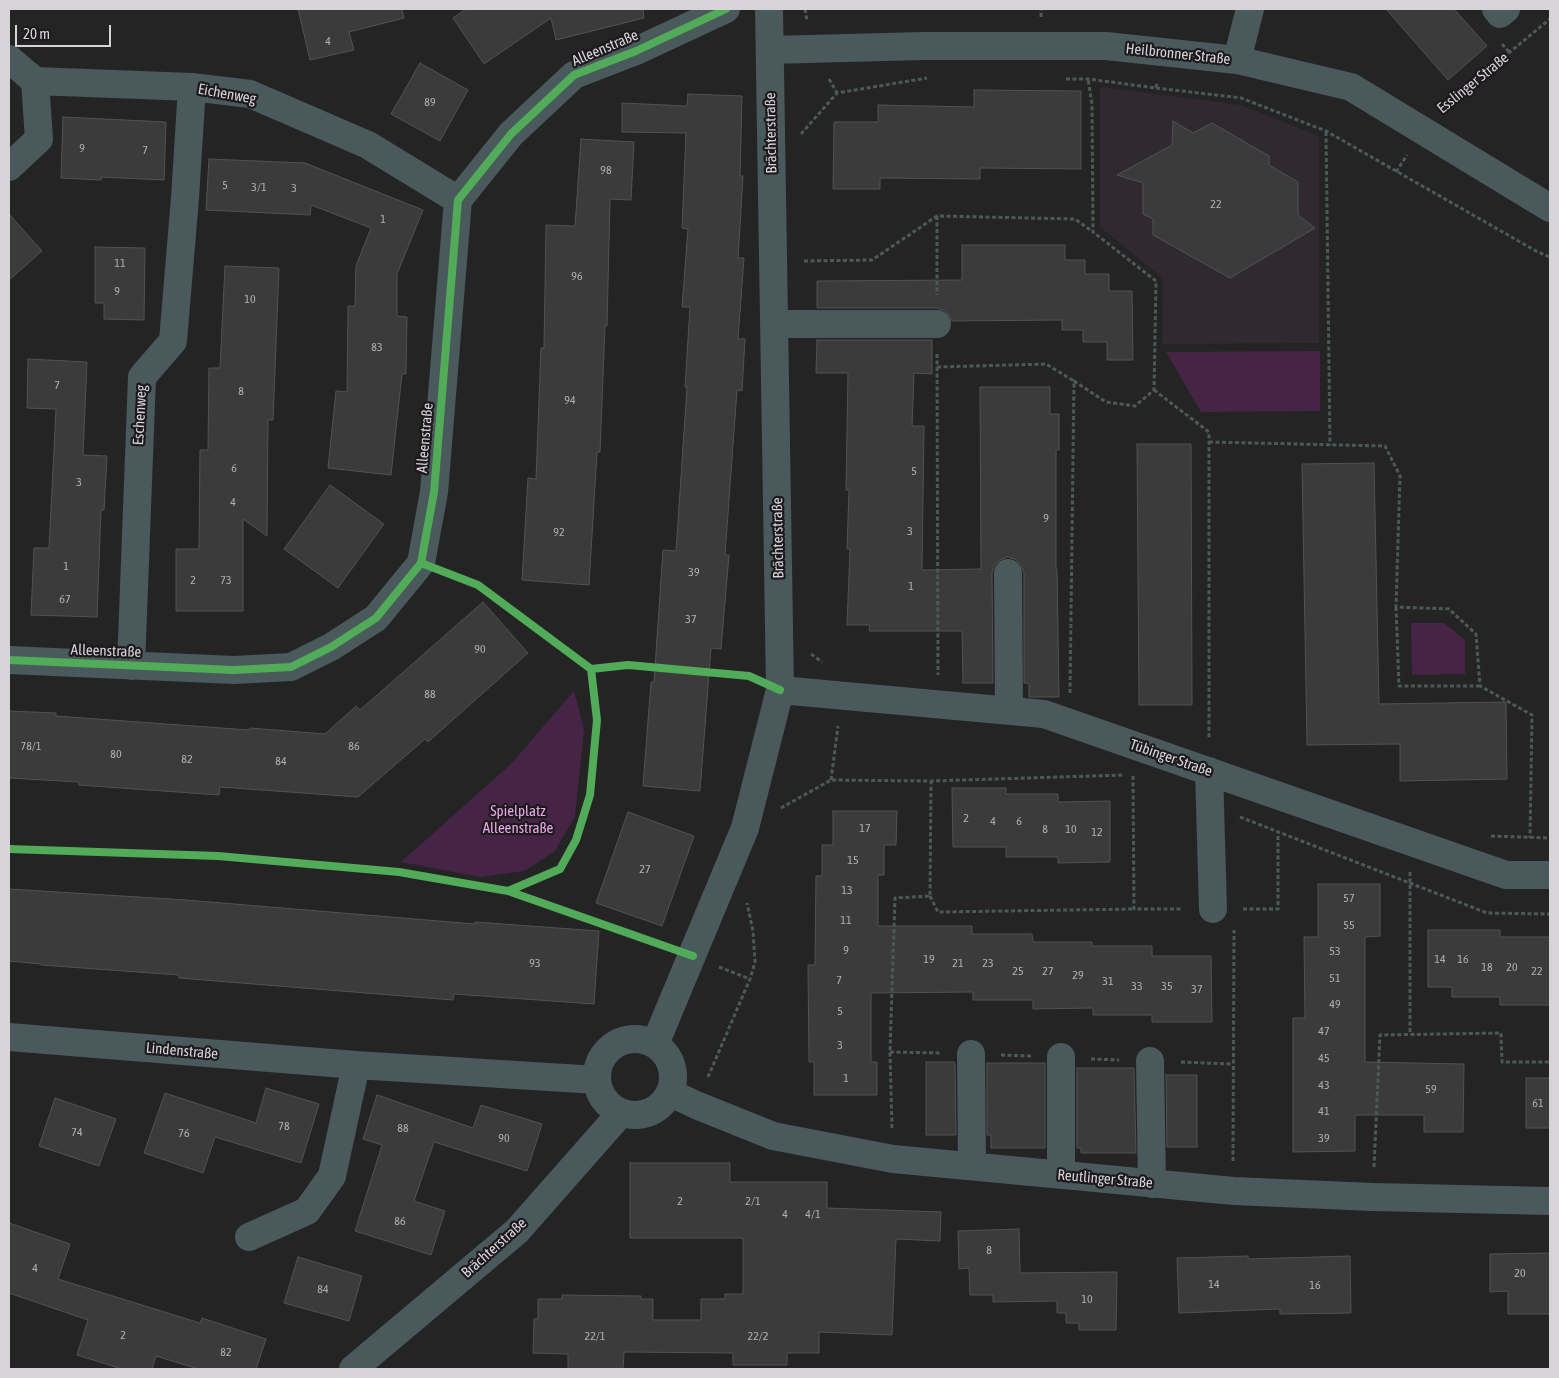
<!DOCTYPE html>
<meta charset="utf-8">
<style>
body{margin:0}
#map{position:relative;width:1559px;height:1378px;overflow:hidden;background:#252425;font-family:"Asap Condensed",sans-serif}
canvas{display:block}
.frame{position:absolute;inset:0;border:10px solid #d6d4d6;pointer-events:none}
.scale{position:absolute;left:15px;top:25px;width:96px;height:22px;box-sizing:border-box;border:2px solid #d6d4d6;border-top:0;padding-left:6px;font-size:15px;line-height:18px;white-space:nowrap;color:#d6d4d6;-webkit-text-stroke:4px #1d1a1d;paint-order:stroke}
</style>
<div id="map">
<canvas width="1559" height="1378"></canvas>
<div class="frame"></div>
<div class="scale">20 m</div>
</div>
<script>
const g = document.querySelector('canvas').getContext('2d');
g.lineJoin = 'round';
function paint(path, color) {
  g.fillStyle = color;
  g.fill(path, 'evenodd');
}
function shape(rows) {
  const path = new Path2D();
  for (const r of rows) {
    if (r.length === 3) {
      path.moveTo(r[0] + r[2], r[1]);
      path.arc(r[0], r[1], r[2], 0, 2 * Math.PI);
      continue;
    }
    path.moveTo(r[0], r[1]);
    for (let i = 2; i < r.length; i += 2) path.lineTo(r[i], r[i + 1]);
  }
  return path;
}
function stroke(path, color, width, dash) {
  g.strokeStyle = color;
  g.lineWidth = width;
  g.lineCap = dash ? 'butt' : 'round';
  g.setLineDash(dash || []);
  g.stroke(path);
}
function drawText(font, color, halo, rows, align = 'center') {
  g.font = font + ' "Asap Condensed",sans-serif';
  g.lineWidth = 4.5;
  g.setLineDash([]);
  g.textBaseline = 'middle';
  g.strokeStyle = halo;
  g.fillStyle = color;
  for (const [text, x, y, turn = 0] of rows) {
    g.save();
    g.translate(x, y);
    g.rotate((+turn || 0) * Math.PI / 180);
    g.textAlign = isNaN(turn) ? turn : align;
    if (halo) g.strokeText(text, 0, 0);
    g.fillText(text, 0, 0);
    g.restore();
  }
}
const built = shape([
 [1100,87,1240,105,1319,136,1319,343,1162,344,1163,278,1100,227]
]);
const green = shape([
 [1320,351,1320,411,1201,412,1166,352],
 [1411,623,1444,623,1465,640,1465,674,1412,675],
 [574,691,584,729,575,816,555,851,524,871,480,877,401,862,511,764]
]);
const building = shape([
 [298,9,402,9,404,18,349,32,354,50,310,60,298,9],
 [466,9,643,9,644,18,556,40,551,18,484,64,453,18,466,9],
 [1386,9,1454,9,1487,46,1448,80,1386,9],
 [420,63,468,90,440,141,391,114,420,63],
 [974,90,1081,91,1081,169,980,168,980,179,880,178,880,189,833,189,834,122,878,122,878,105,974,107,974,90],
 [688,94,742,96,740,176,743,176,738,258,744,258,738,339,745,339,742,391,737,390,725,555,729,555,721,649,711,648,700,791,643,786,651,682,654,682,663,550,676,551,687,387,685,387,690,307,682,307,688,229,682,228,686,133,622,132,622,103,687,106,688,94],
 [63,117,166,122,164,180,101,177,101,180,61,178,63,117],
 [1173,121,1193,133,1212,123,1269,156,1269,165,1298,182,1298,215,1315,228,1230,278,1153,235,1153,219,1143,214,1143,183,1117,175,1172,145,1173,121],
 [581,139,634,142,631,200,610,199,607,326,605,326,600,452,597,452,589,585,522,580,528,478,536,479,541,348,544,348,546,225,575,226,581,139],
 [209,159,305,163,423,210,397,274,397,316,407,317,406,374,402,374,391,475,328,468,336,391,347,392,348,306,355,306,356,266,371,228,311,205,310,215,206,210,209,159],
 [9,214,42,251,9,280,9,214],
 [962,245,1065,245,1065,260,1085,260,1085,274,1109,274,1109,291,1132,291,1133,360,1107,360,1107,342,1083,342,1083,330,1062,330,1062,320,952,321,950,316,945,311,937,308,817,308,817,281,962,280,962,245],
 [95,247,145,248,144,320,104,319,104,303,95,303,95,247],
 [225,266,279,268,273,420,268,420,267,536,243,519,243,611,176,611,176,549,199,549,200,450,208,450,209,368,220,368,225,266],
 [817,340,932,340,932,374,914,373,912,426,924,426,922,570,981,569,980,387,1050,387,1050,414,1059,414,1059,450,1056,450,1056,569,1057,569,1059,697,1029,697,1029,683,1024,683,1024,573,1021,565,1015,559,1007,557,1000,560,994,566,992,573,993,683,963,683,962,631,869,631,870,625,847,625,850,549,847,549,849,490,846,490,848,373,816,373,817,340],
 [28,359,87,362,83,455,107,456,104,510,101,510,97,617,31,615,34,548,49,548,56,409,27,408,28,359],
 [1137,444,1191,444,1192,705,1139,705,1137,444],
 [1374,463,1379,704,1506,702,1507,779,1400,781,1400,744,1307,745,1302,464,1374,463],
 [330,485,384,524,338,588,284,549,330,485],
 [483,602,528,653,428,742,425,739,358,797,220,787,219,795,79,785,79,782,9,778,9,711,56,713,56,716,249,730,250,728,325,734,356,706,360,710,483,602],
 [952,788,1006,788,1006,794,1058,794,1058,802,1110,801,1110,862,1058,863,1058,857,1006,857,1006,847,953,847,952,788],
 [833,811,897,811,896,845,884,845,884,875,878,875,878,926,972,926,972,934,1032,934,1033,942,1092,942,1092,946,1152,946,1152,956,1211,956,1212,1022,1152,1022,1152,1015,1093,1015,1093,1008,1033,1009,1033,1000,973,1000,973,992,871,993,871,1062,877,1062,877,1095,814,1095,814,1062,809,1062,808,965,815,965,816,876,822,876,822,845,833,845,833,811],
 [628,812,694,836,662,926,596,903,628,812],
 [1318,884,1380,884,1380,936,1365,937,1365,1062,1464,1064,1463,1132,1424,1132,1424,1115,1355,1115,1355,1151,1293,1152,1293,1018,1305,1018,1304,937,1318,937,1318,884],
 [9,889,186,900,475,924,475,922,599,931,594,1004,454,994,453,1000,179,978,179,975,41,965,41,964,9,961,9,889],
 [1428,930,1500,930,1500,937,1550,937,1550,1005,1500,1005,1500,997,1452,997,1452,987,1428,987,1428,930],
 [926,1062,954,1062,955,1064,956,1135,926,1135,926,1062],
 [987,1063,1045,1063,1045,1148,991,1148,991,1135,987,1135,987,1063],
 [1077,1068,1134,1068,1136,1153,1081,1153,1081,1148,1077,1148,1077,1068],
 [1166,1075,1197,1075,1197,1147,1167,1147,1166,1075],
 [1526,1078,1550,1078,1550,1128,1526,1128,1526,1078],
 [266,1088,319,1104,301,1163,215,1137,203,1173,144,1153,165,1093,256,1123,266,1088],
 [377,1095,473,1128,481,1105,542,1124,527,1171,434,1142,414,1201,445,1211,431,1255,355,1231,382,1145,363,1139,377,1095],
 [55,1098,116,1119,99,1166,39,1146,55,1098],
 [630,1163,730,1163,730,1182,827,1182,827,1208,941,1212,940,1241,896,1239,892,1335,819,1332,819,1353,787,1353,787,1365,733,1365,733,1353,624,1352,623,1369,568,1369,568,1354,533,1353,534,1319,538,1319,538,1299,562,1299,562,1295,641,1296,641,1299,653,1299,653,1320,701,1320,701,1299,725,1299,725,1294,743,1294,743,1238,630,1238,630,1163],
 [9,1223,70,1244,58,1279,200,1323,202,1318,266,1339,256,1369,198,1369,156,1356,152,1369,122,1369,77,1355,88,1320,9,1293,9,1223],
 [1019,1229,1020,1273,1117,1272,1116,1330,1079,1330,1079,1323,1066,1323,1066,1313,1057,1313,1057,1301,993,1302,993,1295,970,1295,969,1268,959,1269,958,1231,1019,1229],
 [1550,1253,1550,1314,1508,1314,1508,1291,1490,1292,1490,1254,1550,1253],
 [1248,1256,1248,1259,1350,1256,1351,1313,1280,1314,1280,1309,1179,1313,1177,1258,1248,1256],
 [298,1257,362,1276,349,1321,284,1303,298,1257]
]);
const path = shape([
 [805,9,807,20],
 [1041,17,1041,9],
 [1502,44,1510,53],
 [829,79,837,93],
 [1066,79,1088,79,1156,88,1157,82],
 [1156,88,1241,98,1326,131,1536,251,1550,257],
 [1443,107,1550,19],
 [1326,132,1330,445],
 [801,134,837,93,927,78],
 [1396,172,1407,155],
 [937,216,937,295],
 [804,261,872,260,937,216,1075,219,1093,232],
 [937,354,938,675],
 [937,367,1046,364,1074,381],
 [1154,390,1209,432,1209,739],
 [1209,442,1385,446,1400,476,1396,607,1449,609,1476,634,1480,686,1532,715,1530,838],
 [1396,607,1399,686,1479,686],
 [811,654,822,662],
 [1070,693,1074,381,1106,402,1135,406,1154,390,1156,281,1093,232,1092,104,1088,79],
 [1133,776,1134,909,1182,909],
 [831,780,838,726],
 [781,808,831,780,931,781,1124,775],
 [1240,817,1487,913,1550,914],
 [1491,836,1550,838],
 [1410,872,1410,1034],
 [930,896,938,912,1134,909],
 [1243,909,1278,909,1278,832],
 [719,967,750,979],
 [890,1052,942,1053],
 [1001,1055,1032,1056],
 [1091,1059,1119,1060],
 [1181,1062,1233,1064],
 [708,1077,750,979,755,962,753,931,747,903],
 [892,1128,890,1052,895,898,930,896,931,781],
 [1233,1161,1234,930],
 [1374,1167,1380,1035,1501,1033,1502,1062,1550,1062]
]);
const minor = shape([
 [1496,9,1500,14,1506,9],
 [770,50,924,46,1106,46,1237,60,1351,87,1550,208],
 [9,59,35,81,192,87,250,94,368,145,458,200],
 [1237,60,1250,9],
 [9,167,39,139,35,81],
 [774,324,937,324],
 [1008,573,1009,711],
 [9,660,234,670,291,667,331,647,376,618,421,563,434,492,458,200,511,134,574,75,636,51,726,9],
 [131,666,142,377,173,341,185,198,192,87],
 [780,690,1044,714,1506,875,1550,875],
 [1209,771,1213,909],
 [9,1037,356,1065,597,1080],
 [635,1077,38],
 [655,1044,745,828,780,690,769,9],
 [971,1054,972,1166],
 [1061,1057,1061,1175],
 [1150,1061,1152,1184],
 [671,1093,696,1105,773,1136,893,1159,1234,1191,1372,1197,1550,1201],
 [249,1237,307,1211,332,1176,356,1065],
 [353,1369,517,1231,621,1113]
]);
const cycleway = shape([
 [421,563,478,585,591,669],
 [9,660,234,670,291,667,331,647,376,618,421,563,434,492,458,200,511,134,574,75,636,51,726,9],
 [9,849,218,856,399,872,508,891,560,869,576,840,590,795,597,720,591,669,628,665,749,676,780,690],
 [508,891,693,956]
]);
const numberNames = [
 ["4",328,41],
 ["89",430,102],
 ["9",82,148],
 ["7",145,150],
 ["98",606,170],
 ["5",225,185],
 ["3/1",259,187],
 ["3",294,188],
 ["22",1216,204],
 ["1",383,219],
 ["11",120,263],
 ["96",577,276],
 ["9",117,291],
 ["10",250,299],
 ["83",377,347],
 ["7",57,385],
 ["8",241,391],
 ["94",570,400],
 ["6",234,468],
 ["5",914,471],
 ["3",79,482],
 ["4",233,502],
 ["9",1046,518],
 ["3",910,531],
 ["92",559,532],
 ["1",66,566],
 ["39",694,572],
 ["2",193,580],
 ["73",226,580],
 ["1",911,586],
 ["67",65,599],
 ["37",691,619],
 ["90",480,649],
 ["88",430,694],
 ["78/1",31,746],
 ["86",354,746],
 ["80",116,754],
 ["82",187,759],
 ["84",281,761],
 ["2",966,818],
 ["4",993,821],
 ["6",1019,821],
 ["17",865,828],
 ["8",1045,829],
 ["10",1071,829],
 ["12",1097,832],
 ["15",853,860],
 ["27",645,869],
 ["13",847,890],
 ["57",1349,898],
 ["11",846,920],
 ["55",1349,925],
 ["9",846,950],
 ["53",1335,951],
 ["19",929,959],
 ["14",1440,959],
 ["16",1463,959],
 ["93",535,963],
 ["21",958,963],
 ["23",988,963],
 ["18",1487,967],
 ["20",1512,967],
 ["25",1018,971],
 ["27",1048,971],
 ["22",1537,971],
 ["29",1078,975],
 ["51",1335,978],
 ["7",839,980],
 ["31",1108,981],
 ["33",1137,986],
 ["35",1167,986],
 ["37",1197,989],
 ["49",1335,1004],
 ["5",840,1011],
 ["47",1324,1031],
 ["3",840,1045],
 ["45",1324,1058],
 ["1",846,1078],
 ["43",1324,1085],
 ["59",1431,1089],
 ["61",1538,1103],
 ["41",1324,1111],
 ["78",284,1126],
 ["88",403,1128],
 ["74",77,1132],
 ["76",184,1133],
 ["90",504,1138],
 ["39",1324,1138],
 ["2",680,1201],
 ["2/1",753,1201],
 ["4",785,1214],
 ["4/1",813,1214],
 ["86",400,1221],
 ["8",989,1250],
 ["4",35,1268],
 ["20",1520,1273],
 ["14",1214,1284],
 ["16",1315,1285],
 ["84",323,1289],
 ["10",1087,1299],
 ["2",123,1335],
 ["22/1",595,1336],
 ["22/2",758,1336],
 ["82",226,1352]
];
const streetNames = [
 ["Alleenstraße",605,48,-23],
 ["Heilbronner Straße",1178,54,6],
 ["Esslinger Straße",1473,83,-39],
 ["Eichenweg",227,94,10],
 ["Brächterstraße",771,133,-91],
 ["Eschenweg",140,415,-87],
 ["Alleenstraße",425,438,-85],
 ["Brächterstraße",778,538,-91],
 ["Alleenstraße",106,651,2],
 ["Tübinger Straße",1171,758,19],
 ["Lindenstraße",182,1051,5],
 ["Reutlinger Straße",1105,1179,5],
 ["Brächterstraße",494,1248,-42]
];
const parkNames = [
 ["Spielplatz",518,811],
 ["Alleenstraße",518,828]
];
paint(built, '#302930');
paint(green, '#452445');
paint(building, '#3c3b3c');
stroke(building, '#535253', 1);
stroke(path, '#4d5859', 3, [4, 2.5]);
stroke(minor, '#49595c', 28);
stroke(cycleway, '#51ab58', 8);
drawText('12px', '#b0aeb0', null, numberNames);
drawText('15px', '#d6d4d6', '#1d1a1d', streetNames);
drawText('15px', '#e8a8e8', '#1d1a1d', parkNames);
</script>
